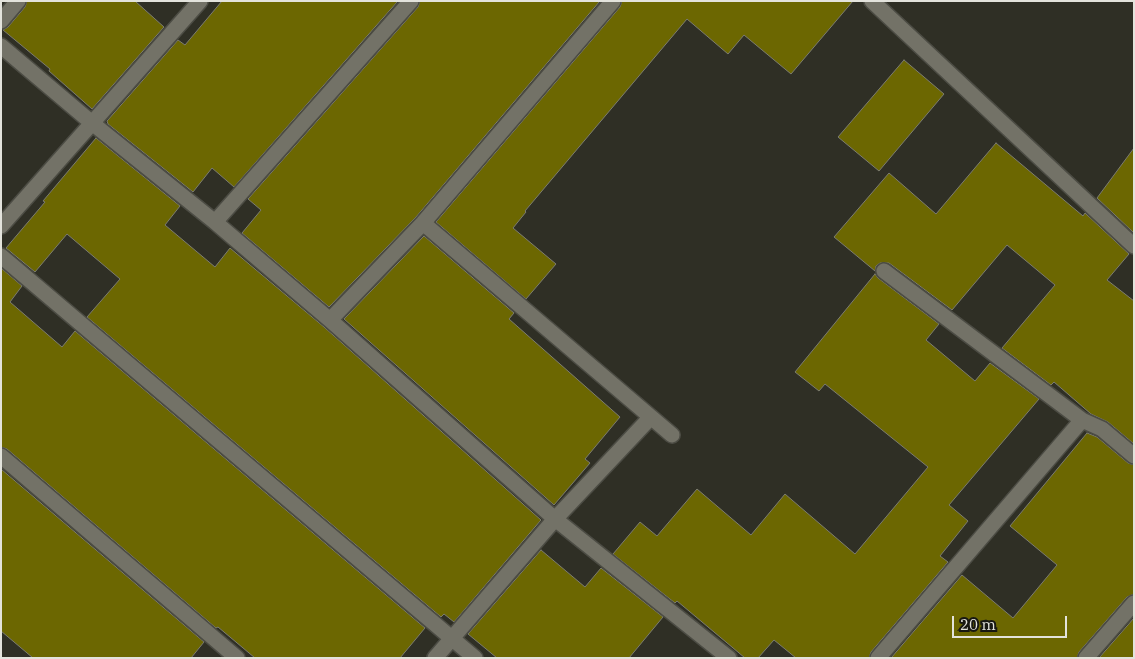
<!DOCTYPE html>
<style>
body{margin:0}
#map{position:relative;width:1135px;height:659px;overflow:hidden;background:#2f2f25;font-family:"IBM Plex Serif",serif}
canvas{display:block}
.frame{position:absolute;inset:0;border:2px solid #e3e3dc;pointer-events:none}
.scale{position:absolute;left:952px;top:616px;width:115px;height:22px;box-sizing:border-box;border:2px solid #e3e3dc;border-top:0;padding-left:6px;font-size:15px;line-height:18px;white-space:nowrap;color:#e3e3dc;-webkit-text-stroke:4px #171712;paint-order:stroke}
</style>
<div id="map">
<canvas width="1135" height="659"></canvas>
<div class="frame"></div>
<div class="scale">20 m</div>
</div>
<script>
const g = document.querySelector('canvas').getContext('2d');
g.lineJoin = 'round';
function paint(path, color) {
  g.fillStyle = color;
  g.fill(path, 'evenodd');
}
function shape(rows) {
  const path = new Path2D();
  for (const r of rows) {
    path.moveTo(r[0], r[1]);
    for (let i = 2; i < r.length; i += 2) path.lineTo(r[i], r[i + 1]);
  }
  return path;
}
function stroke(path, color, width, dash) {
  g.strokeStyle = color;
  g.lineWidth = width;
  g.lineCap = dash ? 'butt' : 'round';
  g.setLineDash(dash || []);
  g.stroke(path);
}
const building = shape([
 [27,1,135,1,164,27,92,109,49,71,50,69,3,30,8,27,25,7,27,1],
 [222,1,398,1,234,187,212,168,193,192,108,124,107,121,178,40,185,45,222,1],
 [420,1,600,1,416,217,329,307,242,233,261,210,248,199,418,7,420,1],
 [622,1,853,1,791,74,744,35,728,54,687,19,525,211,526,212,513,228,556,264,526,299,436,222,620,7,622,1],
 [904,60,944,94,879,171,838,137,904,60],
 [96,138,180,206,165,225,215,267,230,248,324,327,541,520,454,622,444,614,441,617,87,317,120,279,67,234,35,272,6,248,45,202,43,201,96,138],
 [996,143,1083,216,1085,213,1129,254,1107,280,1134,301,1134,444,1108,422,1091,414,1054,382,1051,385,1002,348,1055,285,1007,245,952,310,889,263,880,263,876,266,875,271,834,237,889,173,936,214,996,143],
 [1134,148,1134,233,1097,198,1134,148],
 [424,236,514,313,509,319,620,417,585,459,590,463,554,505,344,319,424,236],
 [1,268,22,286,10,302,62,347,75,331,425,628,400,658,255,658,218,627,216,628,7,449,1,447,1,268],
 [875,274,878,278,939,324,926,340,975,381,990,363,1039,399,949,505,968,521,940,556,948,562,871,652,869,658,796,658,774,640,758,658,745,658,677,601,675,603,613,554,640,522,657,536,697,489,751,535,785,494,855,554,928,467,825,384,819,391,795,372,875,274],
 [1087,433,1097,437,1128,463,1134,465,1134,594,1127,597,1079,652,1077,658,891,658,962,575,1013,618,1057,565,1010,526,1087,433],
 [1,469,204,642,191,658,33,658,1,631,1,469],
 [541,550,585,587,601,568,663,617,629,658,497,658,468,634,541,550],
 [1134,618,1134,658,1099,658,1134,618]
]);
const street = shape([
 [872,1,1134,246],
 [1,21,18,1],
 [1,46,92,123,215,222,330,320,555,519,729,658],
 [215,222,411,1],
 [423,223,672,435],
 [1,226,200,1],
 [1,256,475,658],
 [884,271,1082,420],
 [330,320,423,223,613,1],
 [1,456,237,658],
 [435,658,555,519,651,417],
 [878,658,1082,420,1102,429,1134,456],
 [1086,658,1134,603]
]);
paint(building, '#6c6701');
stroke(building, '#7c7c70', 1);
stroke(street, '#4c4c44', 18);
stroke(street, '#737267', 15);
</script>
